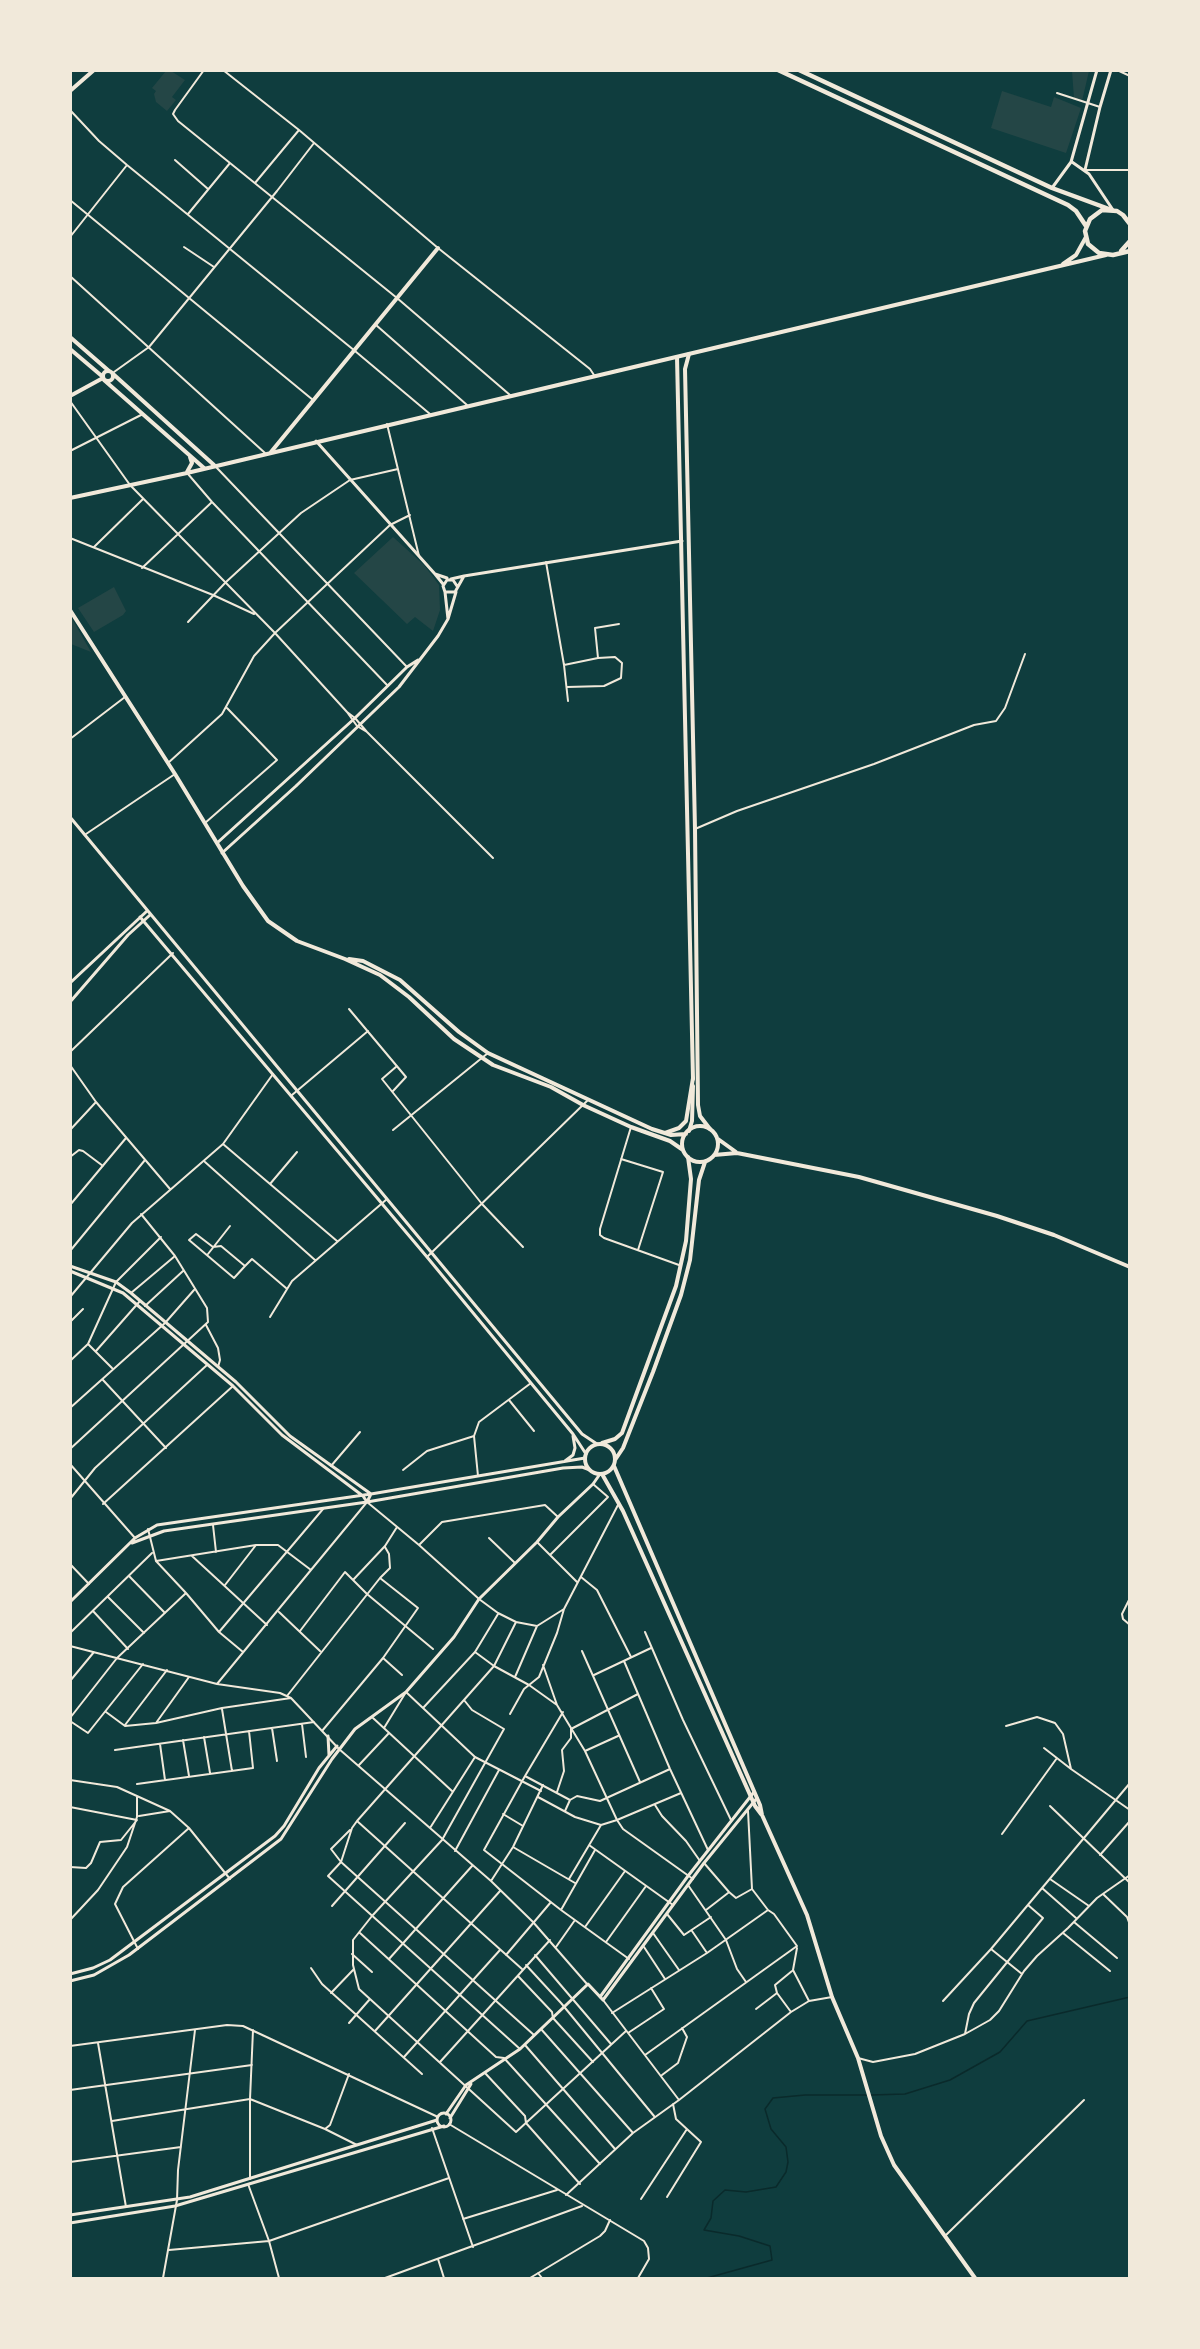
<!DOCTYPE html>
<style>
body{margin:0}
#map{position:relative;width:1200px;height:2349px;overflow:hidden;background:#0f3d3e;font-family:Quicksand,sans-serif}
canvas{display:block}
.frame{position:absolute;inset:0;border:72px solid #f1e9da;pointer-events:none}
</style>
<div id="map">
<canvas width="1200" height="2349"></canvas>
<div class="frame"></div>
</div>
<script>
const g = document.querySelector('canvas').getContext('2d');
g.lineJoin = 'round';
function paint(path, color) {
  g.fillStyle = color;
  g.fill(path, 'evenodd');
}
function shape(rows) {
  const path = new Path2D();
  for (const r of rows) {
    if (r.length === 3) {
      path.moveTo(r[0] + r[2], r[1]);
      path.arc(r[0], r[1], r[2], 0, 2 * Math.PI);
      continue;
    }
    path.moveTo(r[0], r[1]);
    for (let i = 2; i < r.length; i += 2) path.lineTo(r[i], r[i + 1]);
  }
  return path;
}
function stroke(path, color, width, dash) {
  g.strokeStyle = color;
  g.lineWidth = width;
  g.lineCap = dash ? 'butt' : 'round';
  g.setLineDash(dash || []);
  g.stroke(path);
}
const green = shape([
 [166,71,171,71,185,80,172,97,176,100,167,111,156,102,154,94,156,91,152,88],
 [1072,71,1089,71,1082,101,1074,98],
 [1002,91,1051,107,1054,97,1081,108,1066,153,991,128],
 [393,537,424,565,439,585,440,610,433,631,415,617,407,624,354,573],
 [114,587,126,611,123,615,94,632,78,608],
 [70,617,71,617,91,652,71,644]
]);
const stream = shape([
 [871,2095,905,2094,950,2080,1000,2052,1027,2021,1130,1997],
 [707,2278,772,2260,770,2246,739,2236,704,2230,711,2218,713,2201,725,2190,746,2192,776,2187,786,2172,788,2162,786,2147,771,2129,765,2109,773,2098,805,2095,867,2095]
]);
const minor = shape([
 [204,70,175,110,173,114,178,121,397,298,510,395],
 [223,70,299,130,438,248,590,369,594,375],
 [1117,70,1130,76],
 [1057,93,1100,107],
 [70,110,99,141,127,165,355,351,430,414],
 [175,160,208,189],
 [1085,170,1130,170],
 [255,183,299,130],
 [70,200,313,400],
 [188,214,230,163],
 [70,237,127,165],
 [184,247,214,267],
 [70,276,265,453],
 [376,325,467,405],
 [114,372,149,347,277,191,314,143],
 [70,401,130,485,275,633,347,712,357,726,367,732],
 [387,424,419,556],
 [70,451,143,414],
 [216,467,407,667],
 [188,474,212,502,388,686],
 [70,538,213,595,254,614],
 [94,547,143,499],
 [546,562,564,665,568,701],
 [142,568,212,502],
 [188,622,226,582,301,513,350,480,398,469],
 [598,658,595,628,619,624],
 [564,665,598,658,615,657,622,663,621,678,604,686,567,687],
 [347,712,355,718,367,732,493,858],
 [70,739,125,697],
 [168,763,222,714,254,656,275,633,390,525,410,515],
 [205,823,277,760,227,708],
 [695,829,737,811,874,764,974,725,996,721,1005,708,1025,654],
 [86,834,175,774],
 [349,1009,406,1077,393,1091],
 [70,1052,173,953],
 [70,1065,96,1102,170,1189],
 [397,1066,382,1079,482,1204,523,1247],
 [292,1095,368,1031],
 [631,1127,600,1229,600,1235,604,1238,679,1265],
 [70,1130,96,1102],
 [393,1130,488,1053],
 [223,1144,337,1241],
 [70,1157,79,1150,83,1151,103,1166],
 [621,1159,663,1172,638,1250],
 [205,1162,315,1260],
 [270,1184,297,1152],
 [70,1205,126,1138],
 [70,1251,145,1160],
 [208,1254,230,1226],
 [427,1257,588,1100],
 [245,1266,221,1246,213,1247,196,1234,189,1240,234,1278,245,1266,252,1259,286,1288],
 [131,1293,175,1256],
 [70,1297,132,1223,223,1144,273,1074],
 [145,1306,183,1271],
 [270,1317,292,1281,387,1199],
 [70,1322,83,1309],
 [206,1325,218,1348,220,1360,218,1367],
 [88,1344,112,1368],
 [96,1351,140,1301],
 [70,1361,88,1344,116,1282,161,1237],
 [103,1380,166,1448],
 [509,1400,534,1431],
 [70,1408,165,1323,194,1290],
 [70,1449,208,1322,207,1308,175,1256,141,1214],
 [70,1464,135,1538],
 [331,1466,360,1432],
 [403,1470,427,1451,474,1436],
 [478,1476,474,1436,479,1422,531,1383],
 [70,1499,95,1468,207,1365],
 [103,1504,233,1386],
 [213,1525,216,1552],
 [148,1529,156,1561,186,1593,219,1632,243,1652],
 [489,1538,515,1563],
 [537,1542,577,1582],
 [419,1545,442,1522,545,1505,558,1517],
 [550,1555,608,1497,593,1484],
 [192,1556,267,1625],
 [156,1561,256,1545,278,1545,311,1570],
 [70,1564,89,1584],
 [129,1576,165,1613],
 [581,1577,597,1590,631,1657],
 [380,1578,390,1568,389,1554,385,1547],
 [353,1580,385,1546,397,1527],
 [225,1585,256,1545],
 [108,1597,144,1633],
 [1130,1598,1122,1614,1123,1619,1130,1625],
 [93,1611,128,1649],
 [279,1612,320,1651],
 [516,1622,494,1666,357,1821,352,1828,341,1862,328,1876,520,2049],
 [300,1631,345,1572,367,1594,433,1649],
 [219,1632,323,1509],
 [645,1632,683,1720,731,1820],
 [70,1633,152,1553],
 [70,1646,217,1684,280,1693,291,1698,339,1749,491,1881,533,1922,587,1984],
 [582,1651,640,1782],
 [475,1652,494,1666,529,1685,557,1705],
 [383,1658,402,1675],
 [624,1661,670,1769,708,1850],
 [543,1665,557,1705,585,1751,617,1820,681,1793],
 [594,1675,651,1648],
 [515,1677,537,1626],
 [70,1681,94,1652],
 [217,1684,367,1502,419,1545,479,1599,498,1613,516,1622,537,1626,564,1609,619,1503],
 [287,1696,380,1578,418,1608,383,1658,322,1731],
 [464,1700,472,1710,504,1729,442,1840,372,1916,353,1940,353,1965,359,1989,516,2132,626,2031],
 [423,1708,475,1652,498,1614],
 [222,1709,232,1771],
 [106,1712,125,1726,156,1723,222,1708,291,1698],
 [563,1712,525,1776,484,1850,561,1910,629,1959],
 [510,1714,524,1689,539,1677,557,1633,564,1609],
 [70,1718,117,1658,186,1593],
 [373,1718,452,1791],
 [70,1721,88,1733,143,1664],
 [156,1723,189,1677],
 [302,1724,306,1757],
 [125,1725,167,1670],
 [1006,1726,1037,1717,1055,1723,1063,1734,1071,1769,1130,1810],
 [272,1728,277,1761],
 [384,1728,406,1692,475,1757,541,1791],
 [204,1737,210,1773],
 [183,1740,189,1776],
 [160,1744,165,1780],
 [1044,1748,1071,1769],
 [115,1750,314,1722],
 [585,1751,618,1736],
 [359,1765,389,1733],
 [525,1776,570,1800,565,1811],
 [70,1780,117,1787,170,1811],
 [137,1784,253,1768,249,1731],
 [557,1792,564,1771,562,1750,571,1738,571,1729,638,1694],
 [538,1797,575,1817,601,1825,617,1820,623,1829,693,1879],
 [570,1800,577,1796,600,1801,670,1769],
 [655,1805,662,1816,686,1841,700,1861],
 [1050,1806,1130,1883],
 [70,1807,137,1820,121,1840,100,1842,91,1863,86,1868,70,1867],
 [503,1814,523,1826],
 [139,1816,170,1811,189,1828,230,1879],
 [357,1821,522,1969],
 [430,1828,475,1757],
 [350,1830,331,1849,341,1862,534,2035],
 [1002,1834,1057,1758],
 [589,1845,673,1905],
 [513,1847,575,1883],
 [455,1851,499,1770],
 [1100,1855,1130,1821],
 [704,1863,729,1892,736,1898,752,1889],
 [569,1879,601,1825],
 [1050,1879,1089,1906],
 [491,1881,513,1847,543,1785],
 [688,1885,726,1940,737,1969,746,1982],
 [1042,1888,1076,1918],
 [1103,1894,1127,1917,1130,1925],
 [332,1906,405,1823],
 [561,1910,595,1850],
 [706,1910,728,1893],
 [667,1914,684,1935,711,1917],
 [70,1920,98,1890,127,1847,137,1817,137,1797],
 [1074,1922,1117,1958],
 [585,1927,625,1871],
 [692,1931,707,1953],
 [360,1933,496,2057,504,2058,600,2164],
 [653,1933,679,1970],
 [1063,1933,1110,1971],
 [606,1942,646,1886],
 [556,1947,575,1920],
 [644,1947,665,1979],
 [797,1948,793,1970,809,2001],
 [138,1949,115,1904,123,1887,189,1828],
 [991,1949,1022,1974],
 [352,1954,372,1972],
 [506,1955,551,1902],
 [535,1955,611,2044],
 [389,1959,472,1866],
 [526,1965,561,2003,654,2116],
 [311,1968,322,1984,422,2074],
 [518,1976,552,2012,553,2018,593,2062],
 [331,1993,354,1969],
 [603,2000,679,2100],
 [943,2001,991,1949,1130,1783],
 [756,2009,777,1993],
 [791,2012,777,1993,775,1985,792,1971],
 [612,2013,707,1953,768,1910,752,1889,748,1811],
 [349,2023,370,1999],
 [541,2029,633,2133],
 [375,2031,500,1891],
 [628,2033,664,2009,651,1988],
 [965,2034,969,2014,974,2003,1043,1918,1028,1905],
 [98,2043,126,2207],
 [525,2045,615,2149],
 [70,2046,227,2025,243,2026,438,2117],
 [645,2055,797,1946,774,1914,768,1910],
 [404,2057,500,1950],
 [858,2058,873,2062,915,2054,965,2034,990,2020,999,2011,1024,1971,1037,1956,1068,1928,1097,1898,1130,1875],
 [440,2062,550,1940],
 [485,2073,525,2116,526,2123,580,2184],
 [662,2075,678,2063,687,2037,682,2028],
 [70,2090,252,2065],
 [112,2121,250,2099,325,2129,330,2125,349,2074],
 [449,2124,644,2241,648,2248,649,2259,638,2278],
 [432,2128,473,2247],
 [325,2129,357,2145],
 [70,2162,181,2147],
 [250,2179,250,2099,253,2030],
 [248,2184,269,2241,279,2278],
 [566,2195,633,2133,679,2100,791,2012,809,2001,832,1997],
 [667,2197,701,2142,676,2119,673,2104],
 [641,2199,687,2129],
 [463,2219,557,2190],
 [945,2236,1084,2100],
 [169,2250,269,2241,449,2178],
 [438,2259,444,2278],
 [538,2273,542,2278],
 [163,2278,177,2200,178,2170,195,2030],
 [385,2278,582,2206],
 [530,2278,600,2236,605,2231,610,2220]
]);
const tertiary = shape([
 [1072,162,1089,174,1113,210],
 [1085,170,1100,107,1111,70],
 [1052,188,1071,162,1097,70],
 [316,441,435,574],
 [464,576,682,541],
 [451,579,464,576,455,592,445,592,443,586,447,580,453,580,457,586],
 [443,584,435,574,447,578],
 [445,592,448,619,456,592],
 [70,817,582,1434,597,1444],
 [217,843,355,718,407,667,418,660],
 [222,853,296,786,399,687,438,636,448,619],
 [140,917,427,1257,573,1434,586,1454],
 [70,983,147,911],
 [70,1002,128,935,150,915],
 [70,1266,116,1282,131,1293,236,1382,290,1436,371,1494,367,1502,363,1496,282,1435,233,1386,123,1293,70,1271],
 [565,1461,573,1455,575,1448,573,1436],
 [132,1543,164,1531,367,1502,563,1468,582,1467,590,1470],
 [70,1602,135,1538,157,1525,371,1494,585,1458],
 [328,1736,329,1755],
 [70,1974,93,1968,110,1960,275,1836,284,1826,319,1768,337,1746],
 [70,1981,94,1975,129,1955,281,1839,332,1759,355,1729,406,1692,454,1637,479,1599,537,1542,558,1517,593,1484,600,1474],
 [600,1997,688,1876,754,1792],
 [444,2120,7],
 [446,2114,466,2085,520,2049,588,1984,603,2000,704,1863,757,1798],
 [450,2118,471,2084],
 [70,2215,190,2197,437,2120],
 [70,2223,175,2206,444,2126]
]);
const secondary = shape([
 [689,354,685,369,695,829,698,1105,700,1116,710,1129],
 [677,357,693,1079],
 [70,396,103,378],
 [271,452,438,248],
 [689,1131,692,1121,693,1086],
 [602,1443,615,1439,622,1433,676,1286,686,1241,691,1179,688,1157],
 [600,1459,15],
 [615,1460,623,1448,653,1372,681,1295,690,1260,699,1180,705,1162],
 [614,1466,760,1805,762,1815,807,1915,832,1997,858,2058,881,2136,894,2165,975,2278],
 [602,1474,623,1511,755,1806,761,1814]
]);
const primary = shape([
 [70,91,94,70],
 [1063,264,1076,255,1086,237],
 [70,337,109,371],
 [70,349,103,377],
 [108,376,5],
 [112,373,214,465],
 [104,380,204,468],
 [187,472,192,463,190,457],
 [70,498,187,473,1106,255],
 [70,610,175,774,243,886,268,921,297,941,345,959,380,975,409,997,454,1039,493,1065,551,1087,583,1105,631,1127,670,1141,683,1150],
 [349,959,363,961,400,980,459,1032,488,1053,652,1129,671,1135,686,1134],
 [700,1144,18],
 [665,1133,679,1128,686,1121,693,1078],
 [718,1139,736,1152],
 [714,1155,737,1153,859,1177,997,1216,1054,1235,1130,1267]
]);
const trunk = shape([
 [778,70,1068,205,1076,211,1086,226],
 [799,70,1052,188,1109,209],
 [1130,224,1123,215,1117,211,1102,210,1090,219,1085,231,1088,244,1099,253,1113,255,1130,251],
 [1121,251,1130,241]
]);
paint(green, '#244646');
stroke(stream, '#0a2a2b', 1.5);
stroke(minor, '#f1e9da', 2);
stroke(tertiary, '#f1e9da', 3);
stroke(secondary, '#f1e9da', 4);
stroke(primary, '#f1e9da', 4);
stroke(trunk, '#f1e9da', 4.5);
</script>
